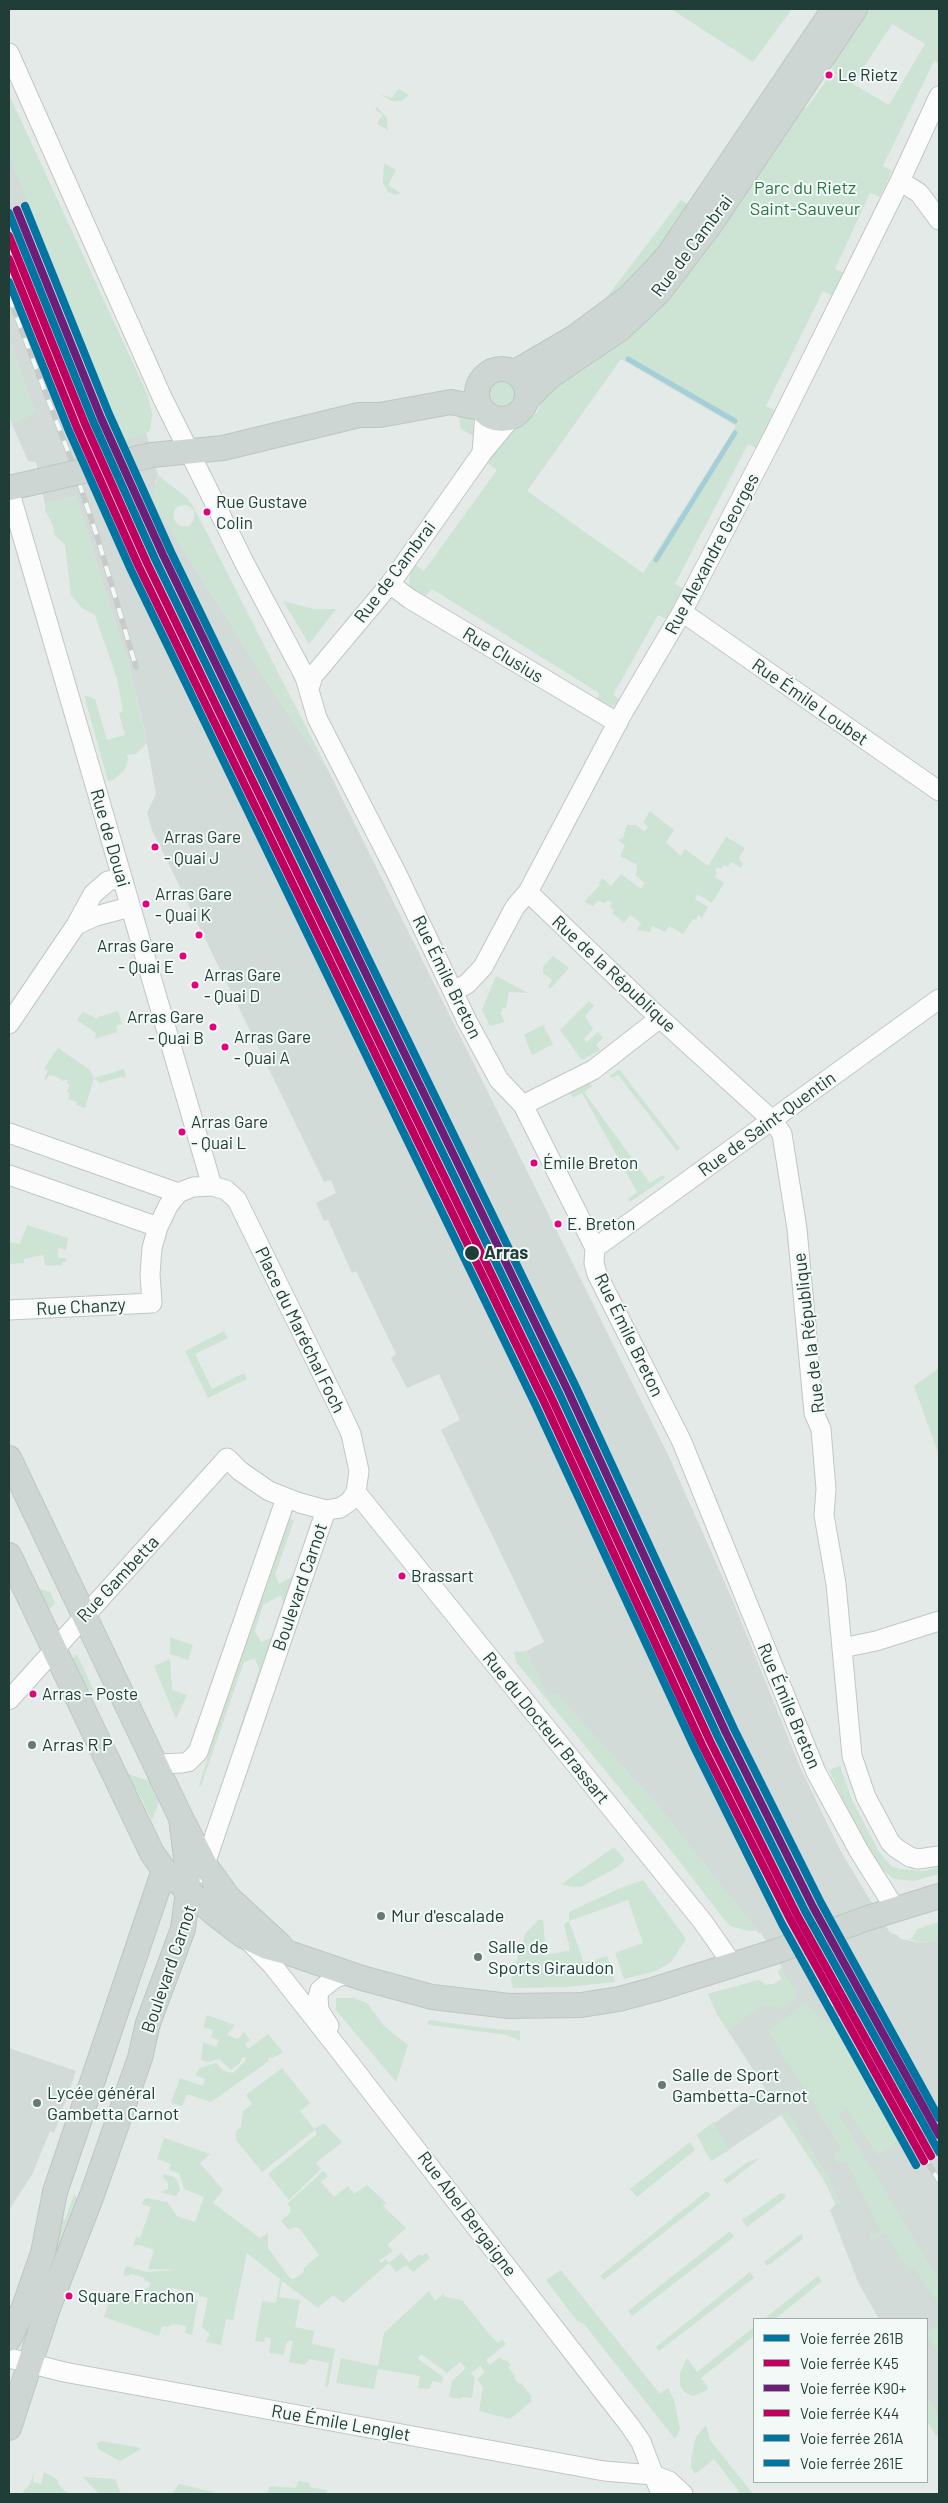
<!DOCTYPE html>
<meta charset="utf-8">
<style>
body{margin:0}
#map{position:relative;width:948px;height:2503px;overflow:hidden;background:#e4eae7;font-family:Barlow,sans-serif}
canvas{display:block}
.frame{position:absolute;inset:0;border:10px solid #213d37;pointer-events:none}
.legend{position:absolute;left:753px;top:2318px;width:175px;height:165px;box-sizing:border-box;background:#f2f9f6;border:1px solid #9eaeaa;margin:0;padding:6px 9px;list-style:none;font-size:15px;color:#213d37}
.legend li{display:flex;align-items:center;gap:10px;height:25px}
.legend b{width:25px;border:1px solid #9eaeaa}
</style>
<div id="map">
<canvas width="948" height="2503"></canvas>
<div class="frame"></div>
<ul class="legend">
<li><b style="height:6px;background:#0075a1"></b>Voie ferrée 261B</li>
<li><b style="height:6px;background:#bf005f"></b>Voie ferrée K45</li>
<li><b style="height:6px;background:#6e1e78"></b>Voie ferrée K90+</li>
<li><b style="height:6px;background:#bf005f"></b>Voie ferrée K44</li>
<li><b style="height:6px;background:#0075a1"></b>Voie ferrée 261A</li>
<li><b style="height:6px;background:#0075a1"></b>Voie ferrée 261E</li>
</ul>
</div>
<script>
const g = document.querySelector('canvas').getContext('2d');
g.lineJoin = 'round';
function paint(path, color) {
  g.fillStyle = color;
  g.fill(path, 'evenodd');
}
function shape(rows) {
  const path = new Path2D();
  for (const r of rows) {
    if (r.length === 3) {
      path.moveTo(r[0] + r[2], r[1]);
      path.arc(r[0], r[1], r[2], 0, 2 * Math.PI);
      continue;
    }
    path.moveTo(r[0], r[1]);
    for (let i = 2; i < r.length; i += 2) path.lineTo(r[i], r[i + 1]);
  }
  return path;
}
function stroke(path, color, width, dash) {
  g.strokeStyle = color;
  g.lineWidth = width;
  g.lineCap = dash ? 'butt' : 'round';
  g.setLineDash(dash || []);
  g.stroke(path);
}
function drawText(font, color, halo, rows, align = 'center') {
  g.font = font + ' Barlow,sans-serif';
  g.lineWidth = 4;
  g.setLineDash([]);
  g.textBaseline = 'middle';
  g.strokeStyle = halo;
  g.fillStyle = color;
  for (const [text, x, y, turn = 0] of rows) {
    g.save();
    g.translate(x, y);
    g.rotate((+turn || 0) * Math.PI / 180);
    g.textAlign = isNaN(turn) ? turn : align;
    if (halo) g.strokeText(text, 0, 0);
    g.fillText(text, 0, 0);
    g.restore();
  }
}
const built = shape([
 [9,95,147,394,152,414,150,430,146,433,158,475,155,482,159,511,281,704,328,770,670,1459,733,1601,800,1767,840,1850,890,1933,897,1935,901,1939,922,1943,939,1941,939,2418,927,2397,927,2319,879,2319,858,2282,830,2210,836,2204,824,2180,781,2115,711,2161,697,2135,765,2088,717,2014,708,1994,759,1980,766,1985,774,1984,782,1979,778,1972,782,1968,761,1933,759,1933,655,1802,556,1694,548,1697,526,1651,544,1642,441,1430,460,1420,439,1374,407,1388,391,1358,396,1354,356,1271,352,1273,328,1220,324,1221,316,1203,336,1193,331,1180,324,1182,152,830,147,813,156,794,144,728,129,666,76,496,45,504,36,462,28,461,12,424,35,412,9,338],
 [9,2048,76,2071,54,2133,50,2131,32,2175,9,2210]
]);
const green = shape([
 [671,9,792,9,753,62],
 [866,9,939,9,939,63,934,61,883,166,892,171,880,197,870,193,835,269,844,273,833,296,823,291,766,406,776,411,758,449,748,444,675,584,684,589,668,620,658,615,613,695,622,701,605,710,596,705,599,693,432,589,424,598,409,586,410,573,415,565,424,571,497,470,485,461,511,429,528,421,538,411,544,396,794,113,808,106,832,72,834,59],
 [892,24,925,44,889,105,853,84],
 [621,359,736,426,643,573,527,491],
 [398,89,409,95,401,101,392,101,380,94,392,98],
 [9,95,147,394,152,414,150,430,145,434,124,440,94,378,61,281,9,157],
 [377,107,387,118,388,130,377,124,383,114,375,110],
 [384,163,396,170,388,185,401,193,395,195,388,192,383,183],
 [681,200,689,205,645,272,596,311],
 [9,338,35,412,12,424,9,417],
 [503,394,14],
 [458,410,467,411,473,420,474,436,461,429],
 [158,475,187,498,193,506,328,770,281,704,159,511,153,501,153,491],
 [187,505,194,510,194,520,189,526,180,526,174,520,174,511,178,506],
 [76,496,129,666,147,743,136,754,127,755,128,761,124,771,113,780,108,781,84,695,95,699,107,740,125,735,119,713,123,711,117,679,95,615,82,608,71,595,65,545,54,534,53,526,45,510,45,504],
 [283,601,314,609,336,609,309,644],
 [650,811,674,830,666,842,681,856,685,849,708,866,726,837,745,848,739,858,743,864,741,868,731,862,728,867,724,865,721,869,717,867,715,870,717,872,715,877,724,883,712,903,697,894,695,899,708,907,702,918,698,915,696,920,693,919,683,934,669,926,665,932,652,926,650,932,637,930,641,923,630,915,624,923,612,913,614,911,610,907,612,904,608,900,605,903,598,901,593,906,584,902,600,885,599,884,602,878,611,886,621,874,641,889,645,883,636,876,637,865,620,856,625,846,618,840,623,838,627,825,636,825,645,832,648,827,643,822],
 [553,956,569,968,550,989,548,987,552,980,543,973,543,967],
 [496,976,528,993,509,992,506,1008,502,1008,502,1012,500,1012,505,1022,490,1026,482,1010],
 [589,1001,594,1006,585,1016,593,1029,584,1039,587,1042,598,1032,603,1038,596,1045,600,1050,582,1060,560,1030],
 [118,1011,122,1024,116,1026,117,1032,95,1039,96,1033,77,1020,83,1012,98,1019,98,1017],
 [543,1025,553,1044,532,1055,524,1035],
 [58,1048,90,1070,94,1078,124,1069,126,1075,124,1078,121,1077,100,1083,94,1078,85,1108,76,1105,77,1102,68,1099,70,1093,67,1092,70,1084,67,1084,68,1079,63,1081,55,1076,49,1075,46,1080,44,1079,48,1071,44,1068],
 [619,1069,680,1148,677,1151,618,1075,613,1078,610,1076],
 [589,1083,593,1086,584,1092,650,1183,663,1175,665,1178,630,1202,628,1199,637,1192,582,1093,573,1098,570,1093],
 [27,1225,68,1238,66,1250,58,1248,58,1258,66,1258,66,1262,62,1262,62,1265,45,1266,44,1255,24,1259,24,1263,9,1264,9,1242,20,1244],
 [224,1331,228,1338,195,1354,212,1389,244,1373,247,1379,208,1398,185,1351],
 [939,1368,939,1455,914,1386],
 [288,1519,294,1520,275,1575,279,1584,293,1576,310,1525,314,1526,235,1755,237,1736,259,1670,255,1658,244,1662,201,1786,199,1786,216,1729],
 [281,1595,283,1602,271,1638,261,1642,255,1631,263,1605],
 [32,1587,50,1592,55,1603,45,1614],
 [170,1637,193,1645,188,1660,170,1654],
 [526,1651,548,1697,556,1693,655,1802,758,1931,748,1931,730,1926,723,1918,677,1858,516,1662,514,1652],
 [77,1654,94,1691,81,1687,69,1662],
 [170,1659,172,1690,187,1695,176,1719,154,1666],
 [840,1766,852,1800,879,1852,891,1866,899,1869,923,1871,939,1867,939,1874,914,1881,894,1879,878,1866,861,1838,829,1770],
 [122,1772,156,1783,162,1794,152,1820,137,1790,128,1783],
 [614,1847,625,1860,616,1868,581,1887,573,1887,562,1884],
 [643,1880,686,1939,671,1962,656,1971,624,1979,615,1953,643,1943,628,1900,569,1921,584,1963,607,1956,615,1982,566,1987,513,1988,511,1979,525,1934,538,1920,543,1920,546,1955,570,1950,564,1924,569,1921,569,1912,618,1889],
 [939,1922,939,1941,922,1943,909,1939,912,1938,917,1929],
 [780,1968,796,1990,796,1998,780,2008,763,2005,728,2031,717,2014,708,1994,759,1980,766,1985,774,1984,782,1979,778,1972],
 [336,1998,354,1998,367,2003,384,2026,408,2045,396,2082,336,2010],
 [807,2004,825,2021,831,2022,835,2019,852,2045,902,2138,878,2156,846,2109,839,2114,939,2280,939,2305,914,2268,909,2270,885,2233,871,2240,869,2237,880,2231,846,2161,838,2164,833,2155,841,2149,768,2031,802,2005],
 [207,2015,235,2025,227,2035,238,2039,244,2032,250,2040,245,2044,248,2049,268,2034,283,2052,272,2059,270,2057,268,2058,269,2061,211,2102,187,2094,182,2106,171,2103,180,2078,203,2086,205,2079,195,2075,200,2068,216,2063,224,2071,233,2073,244,2062,246,2058,243,2057,239,2064,231,2070,219,2059,208,2062,201,2060,203,2042,216,2047,219,2040,211,2037,213,2030,203,2027],
 [430,2020,485,2028,520,2031,520,2041,507,2035,430,2025,427,2023],
 [282,2068,310,2103,300,2111,314,2129,324,2123,342,2142,316,2163,321,2169,289,2200,268,2174,317,2134,315,2130,262,2172,236,2140,236,2131,241,2127,243,2111,252,2104,246,2095],
 [787,2111,830,2178,841,2204,836,2206,824,2180,781,2114],
 [713,2122,729,2150,711,2161,697,2135],
 [164,2138,210,2154,200,2163,223,2190,213,2203,260,2238,268,2233,268,2248,290,2278,294,2279,304,2272,303,2269,319,2255,299,2228,294,2227,289,2230,281,2221,290,2213,291,2208,287,2204,323,2171,328,2176,321,2182,334,2197,348,2186,354,2194,367,2185,386,2203,383,2206,406,2228,387,2245,393,2251,379,2261,381,2263,386,2259,389,2263,401,2253,409,2262,420,2254,422,2256,426,2253,430,2258,413,2272,406,2265,396,2272,389,2263,343,2303,333,2295,318,2308,282,2281,279,2297,300,2300,295,2327,314,2331,312,2344,335,2349,328,2387,325,2386,329,2363,310,2359,304,2365,289,2362,293,2340,287,2342,283,2355,269,2353,271,2338,265,2337,264,2342,255,2341,262,2301,276,2303,280,2279,247,2253,233,2320,226,2319,221,2345,206,2342,210,2334,202,2327,208,2298,199,2296,199,2293,172,2288,170,2295,198,2301,192,2335,185,2333,186,2326,174,2324,168,2327,162,2326,159,2336,104,2317,111,2294,139,2303,144,2288,148,2289,151,2283,144,2280,145,2278,131,2274,127,2276,123,2275,126,2266,146,2272,178,2270,148,2269,154,2250,140,2245,133,2246,136,2237,140,2238,151,2207,141,2204,146,2198,167,2202,177,2216,195,2222,204,2197,184,2189,179,2173,169,2170,171,2164,157,2159],
 [690,2142,695,2150,637,2197,630,2189],
 [760,2158,727,2184,723,2180,748,2162],
 [164,2174,174,2177,177,2180,180,2190,176,2196,160,2192,168,2189,168,2183,163,2178],
 [707,2191,711,2195,604,2280,600,2276],
 [781,2193,786,2195,784,2199,747,2227,742,2220],
 [74,2194,80,2204,25,2344,21,2342,57,2211,65,2220],
 [730,2231,734,2237,632,2316,628,2311],
 [802,2233,803,2239,767,2266,764,2262],
 [561,2270,660,2394,668,2388,674,2400,680,2429,675,2439,584,2324,577,2321,546,2280],
 [750,2272,754,2278,659,2351,656,2347],
 [818,2276,822,2281,775,2319,764,2319],
 [429,2291,435,2301,443,2294,445,2297,462,2300,490,2335,498,2343,502,2339,506,2344,486,2360,490,2365,500,2357,503,2361,505,2359,511,2365,508,2367,515,2376,514,2378,519,2384,521,2383,532,2397,530,2398,532,2401,510,2419,479,2411,483,2387,477,2379,485,2372,480,2366,471,2373,475,2378,472,2398,462,2397,461,2399,449,2397,452,2381,466,2368,460,2362,447,2373,421,2354,418,2359,443,2377,442,2383,432,2381,430,2389,418,2388,420,2376,378,2369,374,2389,336,2383,341,2358,378,2366,384,2333],
 [939,2324,939,2354,927,2335,927,2331],
 [754,2327,754,2336,701,2378,708,2387,707,2390,693,2396,684,2392,680,2385,680,2373,687,2358,697,2372],
 [927,2397,939,2418,939,2434,936,2436,927,2421],
 [706,2425,710,2440,753,2494,741,2494,714,2459,695,2474,691,2467,692,2454,696,2437],
 [101,2441,137,2447,141,2449,120,2461,98,2449,97,2443],
 [34,2472,33,2482,41,2484,44,2472,58,2480,58,2484,68,2494,21,2494,30,2484],
 [83,2477,115,2479,121,2494,99,2494],
 [298,2481,310,2483,309,2487,327,2490,326,2494,268,2494,269,2486,296,2488],
 [179,2484,213,2492,212,2494,172,2494]
]);
const stream = shape([
 [628,359,735,421],
 [656,560,735,433]
]);
const minor = shape([
 [9,53,162,397,245,564,305,677,317,718,397,874,466,1019,499,1080,523,1105,595,1248,594,1263,597,1274,682,1442,816,1772,859,1851,896,1910],
 [900,181,919,193,939,220],
 [482,453,485,413],
 [9,490,212,1186],
 [390,584,410,599,618,723],
 [682,612,939,791],
 [309,689,313,676,390,584,482,453,511,418],
 [528,892,651,1010,773,1121,782,1134,797,1229,814,1413,821,1429,826,1489,824,1515,836,1584,852,1756,866,1797,890,1842,896,1848,910,1857,918,1859,939,1856],
 [76,925,96,916,130,907],
 [453,991,467,984,483,967,515,907,528,892,621,716,682,612,775,433,900,181,939,96],
 [9,1024,76,925,93,894,108,881,122,878],
 [523,1105,593,1070,660,1018],
 [9,1133,178,1193],
 [9,1175,158,1227],
 [595,1248,939,999],
 [9,1310,152,1303,150,1274,152,1248,158,1227,168,1206,178,1193,193,1187,212,1186,226,1190,237,1200,338,1406,351,1434,359,1471,356,1492,350,1501,340,1508,326,1510,300,1503,269,1491,240,1471,227,1458,9,1700],
 [356,1492,703,1922,733,1965],
 [842,1648,876,1641,939,1621],
 [157,1764,182,1763,188,1762,198,1752,286,1498],
 [202,1873,326,1510],
 [250,1942,273,1966,333,2042,630,2426,641,2442,661,2494],
 [329,2026,319,2010,318,1997,320,1990,335,1978,347,1974],
 [9,2358,64,2372,451,2443,604,2471,653,2475,669,2481,683,2494]
]);
const major = shape([
 [502,394,25],
 [515,372,575,337,629,297,656,269,669,254,834,9],
 [527,399,549,377,620,329,659,292,710,225,855,9],
 [152,455,223,448,359,415,380,415,451,402,480,408],
 [9,488,40,481],
 [9,1458,181,1818,205,1865,226,1894],
 [9,1555,152,1853,164,1870,216,1915,242,1935,267,1947,286,1952,362,1978,432,1997,509,2006,581,2005,619,1999,656,1989,774,1952,868,1918,939,1896],
 [215,1885,280,1945],
 [9,2339,23,2310,43,2253,55,2192,164,1870],
 [9,2428,48,2308,92,2195,140,2058,148,2023,183,1929,188,1891,187,1865,181,1818]
]);
const rail = shape([
 [9,297,72,462,97,536,136,667],
 [813,1980,895,2087,939,2152],
 [866,2060,939,2181]
]);
const majorBridge = shape([
 [40,481,152,455]
]);
const rail1 = shape([
 [9,213,93,421,155,559,560,1395,718,1737,805,1911,939,2152]
]);
const rail2 = shape([
 [9,236,85,424,147,563,552,1399,710,1741,797,1915,931,2156]
]);
const rail3 = shape([
 [17,210,101,418,163,555,568,1391,726,1733,813,1907,939,2135]
]);
const rail4 = shape([
 [9,259,77,428,139,567,544,1402,702,1745,790,1919,924,2161]
]);
const rail5 = shape([
 [25,206,109,414,171,552,576,1387,734,1729,821,1903,939,2118]
]);
const rail6 = shape([
 [9,282,69,431,131,570,536,1406,695,1749,782,1924,916,2165]
]);
const markers = [
 [829,75,4.5,"#e5007d"],
 [207,512,4.5,"#e5007d"],
 [155,847,4.5,"#e5007d"],
 [146,904,4.5,"#e5007d"],
 [199,935,4.5,"#e5007d"],
 [183,956,4.5,"#e5007d"],
 [195,985,4.5,"#e5007d"],
 [213,1027,4.5,"#e5007d"],
 [225,1047,4.5,"#e5007d"],
 [182,1132,4.5,"#e5007d"],
 [534,1163,4.5,"#e5007d"],
 [558,1224,4.5,"#e5007d"],
 [472,1253,8,"#213d37"],
 [402,1576,4.5,"#e5007d"],
 [33,1694,4.5,"#e5007d"],
 [32,1745,5,"#657a75"],
 [381,1916,5,"#657a75"],
 [478,1957,5,"#657a75"],
 [662,2085,5,"#657a75"],
 [37,2103,5,"#657a75"],
 [69,2296,4.5,"#e5007d"]
];
const busNames = [
 ["Le Rietz",838,75],
 ["Rue Gustave",216,502],
 ["Colin",216,523],
 ["Arras Gare",164,837],
 ["- Quai J",164,858],
 ["Arras Gare",155,894],
 ["- Quai K",155,915],
 ["Arras Gare",174,946,"right"],
 ["- Quai E",174,967,"right"],
 ["Arras Gare",204,975],
 ["- Quai D",204,996],
 ["Arras Gare",204,1017,"right"],
 ["- Quai B",204,1038,"right"],
 ["Arras Gare",234,1037],
 ["- Quai A",234,1058],
 ["Arras Gare",191,1122],
 ["- Quai L",191,1143],
 ["Émile Breton",543,1163],
 ["E. Breton",567,1224],
 ["Brassart",411,1576],
 ["Arras – Poste",42,1694],
 ["Square Frachon",78,2296]
];
const parkNames = [
 ["Parc du Rietz",805,188],
 ["Saint-Sauveur",805,209]
];
const streetNames = [
 ["Rue de Cambrai",692,246,-53],
 ["Rue Alexandre Georges",712,554,-62],
 ["Rue de Cambrai",395,572,-53],
 ["Rue Clusius",503,655,31],
 ["Rue Émile Loubet",810,702,35],
 ["Rue de Douai",110,838,74],
 ["Rue de la République",614,974,43],
 ["Rue Émile Breton",447,977,64],
 ["Rue de Saint-Quentin",767,1124,-36],
 ["Rue Chanzy",81,1307,-3],
 ["Place du Maréchal Foch",300,1330,64],
 ["Rue de la République",809,1333,-97],
 ["Rue Émile Breton",629,1335,64],
 ["Rue Gambetta",118,1579,-47],
 ["Boulevard Carnot",300,1587,-71],
 ["Rue Émile Breton",789,1706,67],
 ["Rue du Docteur Brassart",546,1728,51],
 ["Boulevard Carnot",169,1969,-71],
 ["Rue Abel Bergaigne",467,2214,53],
 ["Rue Émile Lenglet",341,2423,10]
];
const stopNames = [
 ["Arras",484,1253]
];
const poiNames = [
 ["Arras R P",42,1745],
 ["Mur d'escalade",391,1916],
 ["Salle de",488,1947],
 ["Sports Giraudon",488,1968],
 ["Salle de Sport",672,2075],
 ["Gambetta-Carnot",672,2096],
 ["Lycée général",47,2093],
 ["Gambetta Carnot",47,2114]
];
paint(built, '#d2dbd7');
paint(green, '#cde3d4');
stroke(stream, '#a4cfd8', 5);
stroke(minor, '#c1c7c4', 21);
stroke(major, '#bcc6c3', 26);
stroke(minor, '#fbfcfb', 19);
stroke(major, '#cdd6d3', 24);
stroke(rail, '#c7cbca', 5.5);
stroke(rail, '#f2f9f6', 4, [11]);
stroke(majorBridge, '#bcc6c3', 26, []);
stroke(majorBridge, '#cdd6d3', 24);
stroke(rail1, '#0075a1', 8);
stroke(rail2, '#bf005f', 8);
stroke(rail3, '#6e1e78', 8);
stroke(rail4, '#bf005f', 8);
stroke(rail5, '#0075a1', 8);
stroke(rail6, '#0075a1', 8);
for (const [x, y, r, color] of markers) {
  const dot = new Path2D();
  dot.arc(x, y, r, 0, 2 * Math.PI);
  g.fillStyle = color;
  g.fill(dot);
  stroke(dot, '#f2f9f6', 2);
}
drawText('17px', '#213d37', '#f2f9f6', busNames, 'left');
drawText('18px', '#2b754a', '#f2f9f6', parkNames);
drawText('18px', '#213d37', '#f2f9f6', streetNames);
drawText('bold 18px', '#213d37', '#f2f9f6', stopNames, 'left');
drawText('18px', '#213d37', '#f2f9f6', poiNames, 'left');
</script>
